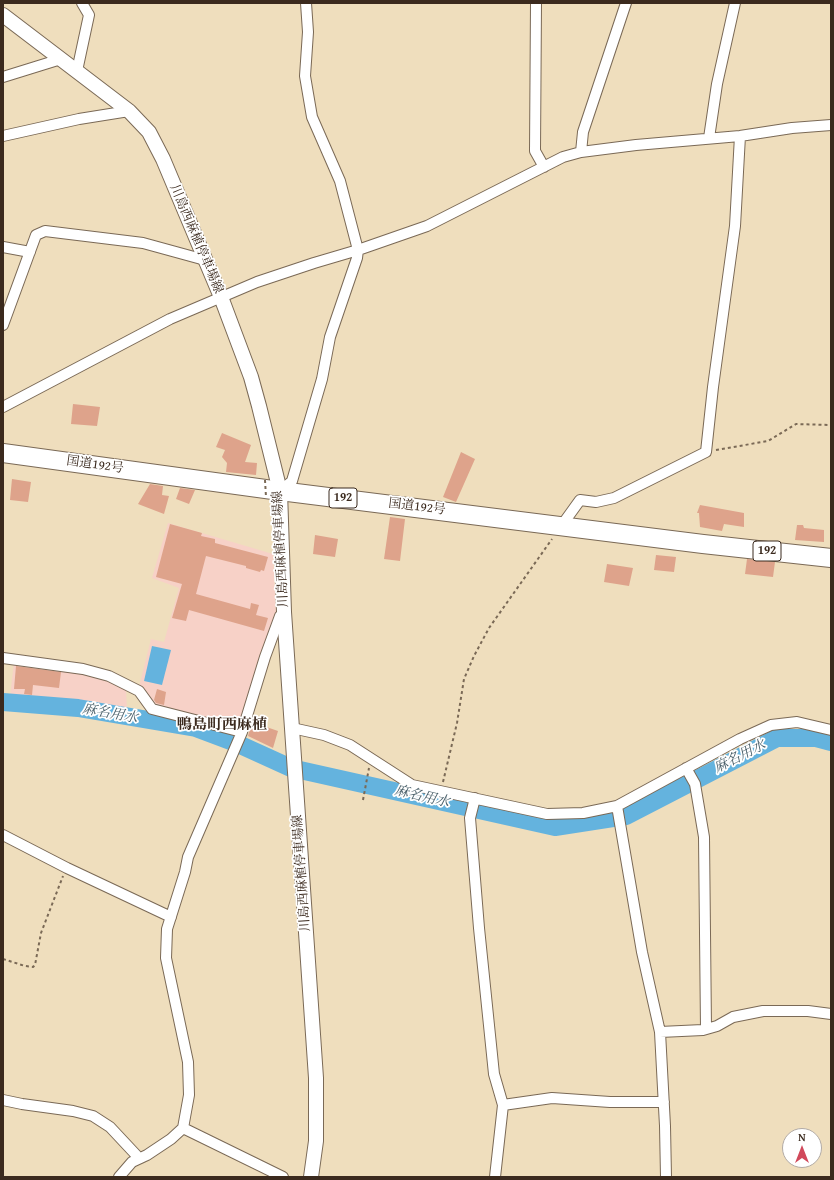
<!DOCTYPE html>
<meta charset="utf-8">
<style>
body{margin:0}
#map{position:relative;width:834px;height:1180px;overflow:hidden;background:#efdebd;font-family:"Gentium Book Plus",serif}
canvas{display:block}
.frame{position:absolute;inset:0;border:4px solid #3b2a1e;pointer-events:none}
.north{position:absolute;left:782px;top:1128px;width:40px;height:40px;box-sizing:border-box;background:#fff;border:1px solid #b1aaa5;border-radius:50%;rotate:0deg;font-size:11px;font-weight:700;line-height:16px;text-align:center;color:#3b2a1e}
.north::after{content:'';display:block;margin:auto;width:14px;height:18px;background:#d1495b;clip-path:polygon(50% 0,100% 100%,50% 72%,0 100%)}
</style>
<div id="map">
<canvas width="834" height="1180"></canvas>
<div class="frame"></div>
<div class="north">N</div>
</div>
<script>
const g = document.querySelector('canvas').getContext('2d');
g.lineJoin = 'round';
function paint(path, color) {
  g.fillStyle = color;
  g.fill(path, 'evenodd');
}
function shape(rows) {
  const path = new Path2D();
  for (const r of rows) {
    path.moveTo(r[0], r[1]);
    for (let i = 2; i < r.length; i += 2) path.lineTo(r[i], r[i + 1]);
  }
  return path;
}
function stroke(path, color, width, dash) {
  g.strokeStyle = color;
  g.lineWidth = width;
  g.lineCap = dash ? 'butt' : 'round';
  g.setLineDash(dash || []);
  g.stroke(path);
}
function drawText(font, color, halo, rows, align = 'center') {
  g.font = font + ' "Gentium Book Plus","Noto Serif JP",serif';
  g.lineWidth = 3.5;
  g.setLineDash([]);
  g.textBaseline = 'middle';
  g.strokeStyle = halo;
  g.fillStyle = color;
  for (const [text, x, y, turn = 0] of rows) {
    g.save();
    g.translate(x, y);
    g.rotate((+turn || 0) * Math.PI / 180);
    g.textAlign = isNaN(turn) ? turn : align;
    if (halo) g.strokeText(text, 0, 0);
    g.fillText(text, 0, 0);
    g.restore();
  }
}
const built = shape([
 [168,523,273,554,276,613,240,727,151,705,139,687,151,639,164,642,179,588,152,578],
 [14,662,78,671,126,688,127,711,10,697]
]);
const water = shape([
 [152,646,171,650,162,685,144,681]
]);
const river = shape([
 [3,702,78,708,196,728,236,743,291,768,555,827,626,816,777,738,816,738,831,742]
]);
const building = shape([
 [73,404,100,407,97,426,71,424],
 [222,433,251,445,245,462,257,463,256,475,226,472,227,463,222,457,225,450,216,447],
 [461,452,475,459,456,502,443,497],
 [12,479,31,482,28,502,10,500],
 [150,484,163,486,162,495,169,496,164,514,138,504],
 [180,488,195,490,189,504,176,499],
 [700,505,744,513,744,527,724,524,722,531,700,527,699,513,697,513],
 [390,517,405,519,400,561,384,559],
 [170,524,202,533,201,536,215,539,215,543,268,557,264,571,261,570,260,572,246,568,246,566,206,556,196,594,250,609,251,603,259,605,256,615,268,618,264,631,189,610,186,621,172,618,182,584,156,577],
 [797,525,803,525,804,528,824,530,824,542,795,540],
 [315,535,338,539,335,557,313,554],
 [656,555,676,557,674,572,654,570],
 [747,559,775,562,773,577,745,574],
 [607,564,633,568,629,586,604,582],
 [16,666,61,672,59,688,33,685,32,695,24,694,25,689,14,689],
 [157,689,166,692,164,705,156,703,154,700],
 [252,722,278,731,273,748,248,736]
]);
const path = shape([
 [716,450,768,441,796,424,831,425],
 [443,782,457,723,464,679,474,656,489,628,552,539],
 [363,800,369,768],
 [3,959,25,966,33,967,35,965,41,933,63,876]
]);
const street = shape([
 [536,3,535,151,544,167],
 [77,71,89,15,82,3],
 [3,77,61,59],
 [3,136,79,119,129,111],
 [709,138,717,84,735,3],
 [581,152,583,132,626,3],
 [3,247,30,252],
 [3,325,36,235,45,231,143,243,205,260],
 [3,407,170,319,257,282,314,263,358,250,427,226,563,157,581,152,636,145,740,136,792,128,831,125],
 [280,491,292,481,322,379,330,337,357,258,358,250,340,181,312,117,305,76,308,32,306,3],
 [562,525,580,500,596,502,614,498,706,452,713,387,735,226,740,136],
 [3,658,83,669,109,676,139,691,152,709,242,732],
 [292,728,324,735,350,745,412,785,547,814,583,813,617,806,740,739,771,725,797,722,831,730],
 [686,768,695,784,704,837,706,1029],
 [475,798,470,818,479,928,494,1074,503,1105,495,1177],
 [617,806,642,952,660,1032,665,1126,666,1177],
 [3,835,67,868,171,917],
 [660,1032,703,1030,717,1026,733,1017,763,1011,808,1011,831,1014],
 [3,1100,22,1104,73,1111,93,1116,110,1127,139,1158],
 [503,1105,552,1098,610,1102,664,1102],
 [183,1128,283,1177],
 [119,1177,132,1162,147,1155,171,1139,183,1128,189,1095,188,1062,166,958,167,929,185,872,188,857,242,732,265,657,280,616,284,612]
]);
const secondary = shape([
 [3,15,129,111,149,132,163,159,221,297,251,377,259,406,280,491,284,612,316,1078,316,1141,311,1177]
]);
const highway = shape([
 [3,453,280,491,703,544,831,558]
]);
const pathBridge = shape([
 [265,480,266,497]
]);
const shields = [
 [343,498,28],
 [767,551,28]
];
const shieldNames = [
 ["192",343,498],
 ["192",767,551]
];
const streetNames = [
 ["川島西麻植停車場線",196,239,67],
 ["国道192号",95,465,8],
 ["国道192号",417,507,7],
 ["川島西麻植停車場線",281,549,-93],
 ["川島西麻植停車場線",302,873,-94]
];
const waterNames = [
 ["麻名用水",110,714,10],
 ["麻名用水",740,757,-27],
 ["麻名用水",422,797,13]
];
const quarterNames = [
 ["鴨島町西麻植",222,725]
];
paint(built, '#f7d1c7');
paint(water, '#64b3de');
stroke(river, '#64b3de', 18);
paint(building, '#dea38b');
stroke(street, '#7a6956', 12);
stroke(secondary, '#7a6956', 16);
stroke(highway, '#7a6956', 20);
stroke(path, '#7a6956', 2, [3, 3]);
stroke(street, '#fff', 10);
stroke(secondary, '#fff', 14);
stroke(highway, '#fff', 18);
stroke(pathBridge, '#7a6956', 2, [3, 3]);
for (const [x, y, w] of shields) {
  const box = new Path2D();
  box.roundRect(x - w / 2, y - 10, w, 20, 3);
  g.fillStyle = '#fff';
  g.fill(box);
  stroke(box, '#3b2a1e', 1);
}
drawText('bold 12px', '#3b2a1e', null, shieldNames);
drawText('13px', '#3b2a1e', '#fff', streetNames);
drawText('italic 14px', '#4b616b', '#fff', waterNames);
drawText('bold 15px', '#3b2a1e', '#fff', quarterNames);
</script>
